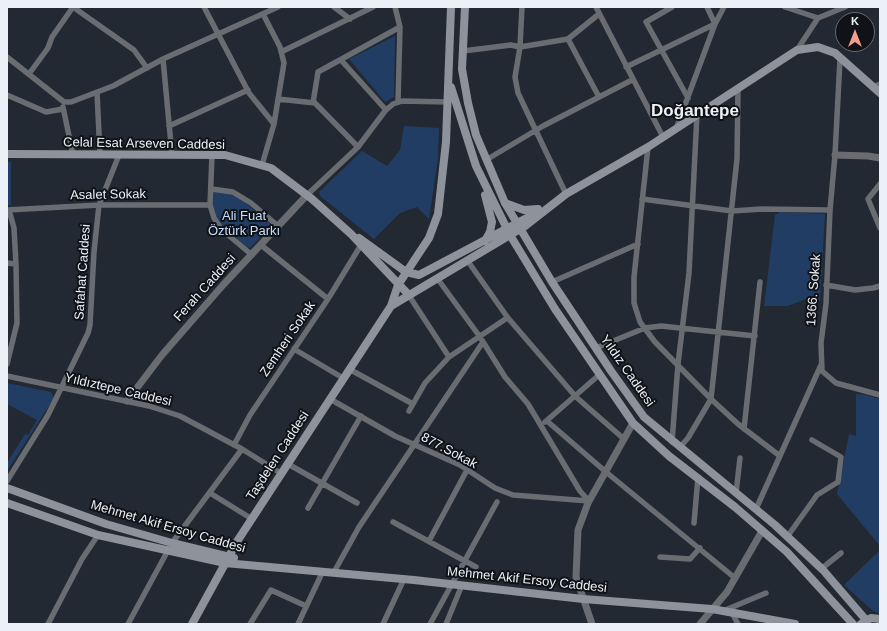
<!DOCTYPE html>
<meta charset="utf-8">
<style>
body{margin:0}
#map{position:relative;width:887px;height:631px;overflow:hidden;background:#232932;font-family:Arial,sans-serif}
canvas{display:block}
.frame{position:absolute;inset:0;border:8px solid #ecf1f7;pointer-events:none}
.north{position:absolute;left:835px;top:12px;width:40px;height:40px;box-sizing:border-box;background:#0f1216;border:1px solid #676b70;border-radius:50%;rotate:0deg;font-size:11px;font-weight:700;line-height:16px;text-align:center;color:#ecf1f7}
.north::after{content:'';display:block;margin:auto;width:14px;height:18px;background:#f49d8c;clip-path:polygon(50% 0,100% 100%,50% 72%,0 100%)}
</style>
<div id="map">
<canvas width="887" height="631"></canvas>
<div class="frame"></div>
<div class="north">K</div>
</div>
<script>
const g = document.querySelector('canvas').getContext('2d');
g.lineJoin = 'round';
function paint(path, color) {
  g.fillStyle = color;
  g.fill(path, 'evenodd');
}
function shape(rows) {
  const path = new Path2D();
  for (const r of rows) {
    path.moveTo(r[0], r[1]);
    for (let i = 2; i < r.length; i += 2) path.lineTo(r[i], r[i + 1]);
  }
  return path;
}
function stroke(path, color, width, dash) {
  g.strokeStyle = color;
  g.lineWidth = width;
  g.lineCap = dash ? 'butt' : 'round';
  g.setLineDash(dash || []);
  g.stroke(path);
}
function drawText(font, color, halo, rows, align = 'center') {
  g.font = font + ' Arial,sans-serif';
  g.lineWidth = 4;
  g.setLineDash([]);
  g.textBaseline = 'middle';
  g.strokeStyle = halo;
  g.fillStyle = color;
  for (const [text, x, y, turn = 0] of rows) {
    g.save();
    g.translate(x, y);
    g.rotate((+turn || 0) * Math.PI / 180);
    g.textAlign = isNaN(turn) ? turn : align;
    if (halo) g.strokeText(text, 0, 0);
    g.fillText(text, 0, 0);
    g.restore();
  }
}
const green = shape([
 [395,36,394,97,385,102,349,59],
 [404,126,439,128,438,158,429,219,417,207,400,213,374,239,320,196,319,192,362,151,387,166,400,150],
 [7,162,11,162,11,205,7,205],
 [213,192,225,192,236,195,272,225,250,248,247,247,219,223,213,209],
 [780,212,825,214,820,301,806,299,788,306,764,306,775,215],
 [7,383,51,392,54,398,7,471,7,463,25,434,28,435,37,420,7,404],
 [856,394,866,395,880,399,880,546,837,494,849,434,856,436],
 [880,550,880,614,872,610,844,585]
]);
const minor = shape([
 [73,7,134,50,147,68],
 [204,7,249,93,274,124,262,165],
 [334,7,350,19],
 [395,7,400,27,398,102],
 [522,7,520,47,515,77,518,93,566,194],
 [596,7,663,137],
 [672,7,646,22,688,98],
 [707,7,715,24],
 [785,7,818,18],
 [263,14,280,47,284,63,274,124],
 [568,39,599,97],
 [797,50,818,18,845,7],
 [463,51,511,45,520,47,568,39,599,14],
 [281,52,373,7],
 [7,57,64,102],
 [163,59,172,155],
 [840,59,835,155,830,210,826,304,821,343,822,371,836,383,880,395],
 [341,60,386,110],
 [626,67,715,24],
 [29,74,48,48,52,37,73,7],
 [872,87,880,84],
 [97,92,100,155],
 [7,95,46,112,63,109],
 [278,99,315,103,358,147],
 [64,102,71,102,113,86,163,59,278,7],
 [313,103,318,72,400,27],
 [63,107,73,155],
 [169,126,248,90],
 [676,129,715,24,724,7],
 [648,147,634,277,634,303,640,322,655,342,711,399,738,424,780,456],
 [212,155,210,205,214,218,221,229,252,255],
 [486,160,543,126,632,80],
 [880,184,868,199,880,228],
 [212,189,233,192,251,203,278,226],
 [307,195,358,147,385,111,393,104,402,101,448,102],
 [642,199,732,211,762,209,830,210],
 [7,210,99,205,210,205],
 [261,245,328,299],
 [467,260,508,318,576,397,624,439],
 [7,263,16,264],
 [437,278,480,337,505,377,528,404,580,491,589,501],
 [552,282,638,244],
 [826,285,855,290,873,288,880,286],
 [408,294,449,357],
 [596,348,645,328,661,326,755,336],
 [294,349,343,378],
 [7,364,17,323,16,264,14,228,9,210],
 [349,369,413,404],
 [7,376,149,406,180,416,242,449,282,474],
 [330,399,395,436,460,465,495,488,513,495,589,501],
 [409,411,425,383,449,357,507,318],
 [547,421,606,472,735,578],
 [545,422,599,375],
 [744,429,760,282],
 [672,442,678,364,689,273,697,114],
 [234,445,250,415,328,299,361,245],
 [680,447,688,438,711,399,737,159,738,88],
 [288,464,357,503],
 [7,481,48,415,88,333,90,325,94,252,99,205,119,155],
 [210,493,252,519],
 [736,493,740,458],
 [308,508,361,416],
 [756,509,821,365],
 [393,522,476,567],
 [694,523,698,477],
 [787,537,817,495,838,482,841,457,812,440],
 [429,541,467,470],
 [660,557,690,559,700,548],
 [821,569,841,553],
 [334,572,359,527,483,342],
 [723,611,766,593],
 [732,613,738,624],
 [48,624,82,559,98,535],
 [128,624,172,543,242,449],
 [250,624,271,590,306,606],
 [298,624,323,571],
 [383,624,404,579],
 [430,624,497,502],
 [446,624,462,585]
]);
const tertiary = shape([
 [835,155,868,156,880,158],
 [127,401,162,355,223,285,307,195],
 [592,624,576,577,578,530,588,503,633,423],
 [700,624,727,592,762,531]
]);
const secondary = shape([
 [451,7,446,142,438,214,429,238,398,285,391,306,525,226,566,194,648,147,797,50,818,47,835,53,880,93],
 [465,7,462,69,468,103,476,135,505,203,552,282,611,371,644,417,775,525,823,570,866,620],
 [451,87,476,166,510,235,555,309,633,423,669,456,735,507,787,552,853,624],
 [7,154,225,155,271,168,312,199,351,234,408,294],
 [485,195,492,222,490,232,485,241],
 [505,203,524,210,538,209],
 [359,238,406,272,419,275,538,212],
 [7,488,106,524,172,543,234,558],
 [7,503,98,535,225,563,414,580,583,599,712,609,795,624],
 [192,624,238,540,391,306],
 [861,624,871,618,880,619]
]);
const streetNames = [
 ["Celal Esat Arseven Caddesi",144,144,1],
 ["Asalet Sokak",108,195,-1],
 ["Safahat Caddesi",83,272,-86],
 ["Ferah Caddesi",205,288,-48],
 ["1366. Sokak",814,290,-86],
 ["Zemheri Sokak",288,339,-56],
 ["Yıldız Caddesi",627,371,55],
 ["Yıldıztepe Caddesi",118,390,13],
 ["877.Sokak",449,451,28],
 ["Taşdelen Caddesi",278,456,-57],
 ["Mehmet Akif Ersoy Caddesi",168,527,16],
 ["Mehmet Akif Ersoy Caddesi",527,580,6]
];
const parkNames = [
 ["Ali Fuat",244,216],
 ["Öztürk Parkı",244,231]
];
const districtNames = [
 ["Doğantepe",695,111]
];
paint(green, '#223d63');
stroke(minor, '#696d72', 5.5);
stroke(tertiary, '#696d72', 7);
stroke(secondary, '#8e939b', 8);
drawText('13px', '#ecf1f7', '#0f1216', streetNames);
drawText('13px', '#c7deff', '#0f1216', parkNames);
drawText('bold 17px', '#ecf1f7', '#0f1216', districtNames);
</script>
